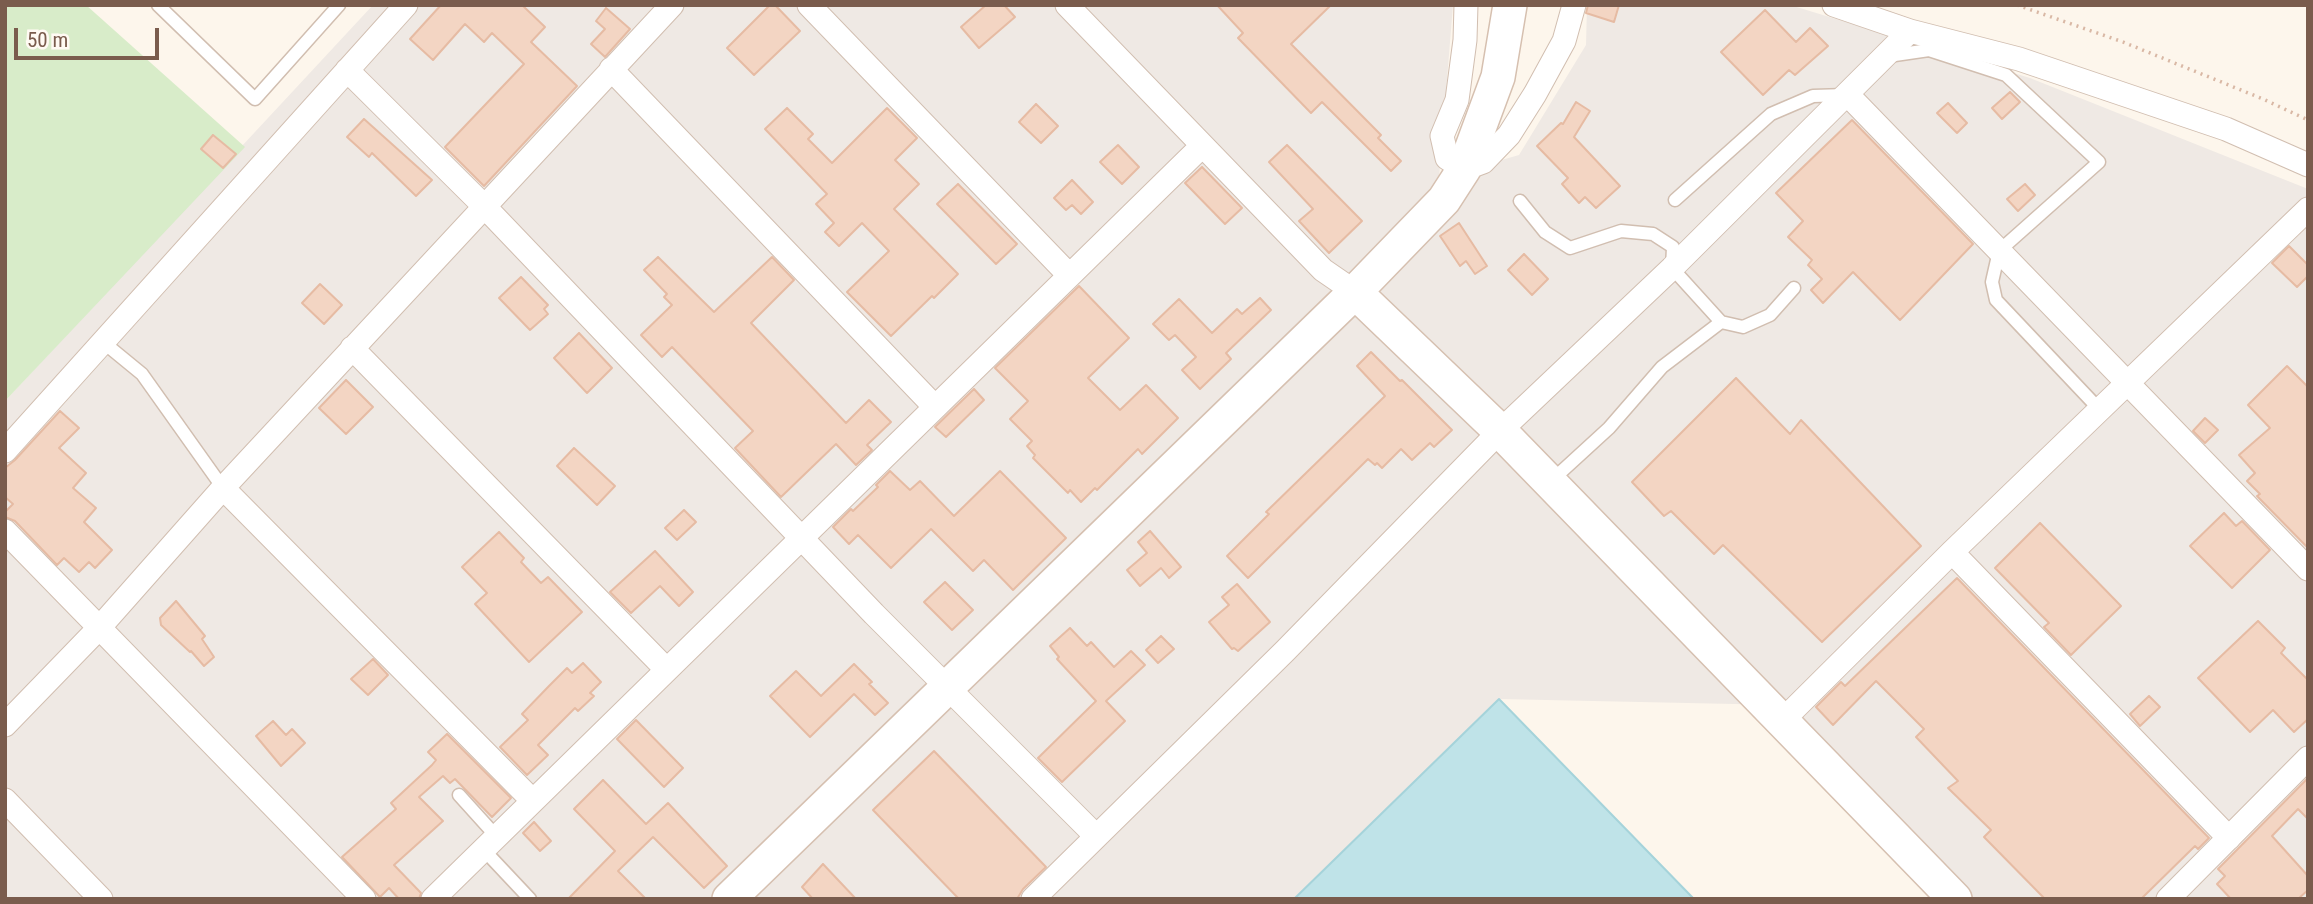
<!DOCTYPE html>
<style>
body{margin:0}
#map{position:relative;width:2313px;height:904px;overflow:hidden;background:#fdf6ec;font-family:"Roboto Condensed",sans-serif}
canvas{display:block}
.frame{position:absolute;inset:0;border:7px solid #7a5c4d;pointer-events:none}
.scale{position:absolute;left:14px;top:28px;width:145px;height:32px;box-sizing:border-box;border:4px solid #7a5c4d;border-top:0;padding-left:9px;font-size:21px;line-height:24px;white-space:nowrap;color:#7a5c4d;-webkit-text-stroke:5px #fffaf3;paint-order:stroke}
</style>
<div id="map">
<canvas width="2313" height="904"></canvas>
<div class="frame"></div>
<div class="scale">50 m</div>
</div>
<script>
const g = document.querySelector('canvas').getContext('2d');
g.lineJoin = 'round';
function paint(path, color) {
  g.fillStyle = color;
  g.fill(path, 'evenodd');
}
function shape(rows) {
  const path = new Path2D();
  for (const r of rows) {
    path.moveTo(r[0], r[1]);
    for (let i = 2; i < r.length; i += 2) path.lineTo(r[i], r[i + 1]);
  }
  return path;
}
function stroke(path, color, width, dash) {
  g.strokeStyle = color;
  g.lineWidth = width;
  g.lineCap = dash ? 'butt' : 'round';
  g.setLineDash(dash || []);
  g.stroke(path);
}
const industrial = shape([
 [373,5,1453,5,1439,178,1519,155,1586,45,1587,5,1790,5,2030,78,2308,189,2308,899,1930,899,1870,835,1781,705,1499,699,1294,899,5,899,5,401]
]);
const green = shape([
 [5,5,86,5,245,147,5,401]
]);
const water = shape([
 [1499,699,1694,899,1294,899,1499,699]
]);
const building = shape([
 [441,5,522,5,545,27,531,42,577,86,484,186,445,147,524,64,492,33,484,42,465,24,433,60,410,39,441,5],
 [770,5,775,5,800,31,754,75,727,48,770,5],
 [986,5,1004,5,1015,17,979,48,961,27,986,5],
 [1217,5,1331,5,1291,44,1381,135,1378,138,1401,161,1391,171,1322,102,1311,113,1238,38,1243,33,1217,5],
 [1588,5,1619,5,1614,22,1586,13,1588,5],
 [606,8,630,29,605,57,591,44,605,29,596,21,606,8],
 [1765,10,1796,42,1810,28,1828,46,1795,75,1789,70,1763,95,1721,52,1765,10],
 [2010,92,2020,102,2002,119,1992,108,2010,92],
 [1576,102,1590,111,1574,137,1620,186,1596,208,1585,197,1579,203,1562,184,1568,178,1537,146,1561,123,1563,124,1576,102],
 [1948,103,1967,123,1957,133,1937,113,1948,103],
 [1036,104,1058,126,1041,143,1019,122,1036,104],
 [787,108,813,134,808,139,832,163,887,108,917,138,895,160,919,184,894,209,958,274,934,298,932,296,891,336,847,292,889,251,862,223,839,246,825,232,834,223,816,204,827,194,765,129,787,108],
 [364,119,432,180,416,196,372,153,369,157,347,137,364,119],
 [1852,120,1973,244,1900,320,1853,272,1823,303,1811,290,1822,279,1808,265,1812,260,1788,237,1803,221,1776,193,1852,120],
 [213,135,236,154,223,168,201,149,213,135],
 [1118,145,1139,167,1122,184,1100,162,1118,145],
 [1287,145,1362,221,1329,253,1299,221,1313,209,1269,162,1287,145],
 [1202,167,1242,208,1225,224,1185,183,1202,167],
 [1072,180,1093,202,1081,214,1072,205,1066,210,1054,198,1072,180],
 [958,184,1017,244,996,264,937,204,958,184],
 [2025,184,2035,195,2018,211,2007,199,2025,184],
 [1459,223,1487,266,1475,274,1466,261,1460,266,1440,236,1459,223],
 [2289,246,2308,265,2308,276,2297,287,2272,263,2289,246],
 [1524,254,1548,279,1532,295,1508,270,1524,254],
 [658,257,714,312,772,257,794,280,751,323,846,423,869,400,891,422,867,445,872,450,856,465,836,444,781,497,735,448,753,431,672,347,662,357,641,335,672,305,664,297,667,294,644,270,658,257],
 [521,277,548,305,544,309,548,314,530,330,499,298,521,277],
 [320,284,342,305,324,324,302,303,320,284],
 [1079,286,1129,338,1088,378,1120,410,1146,385,1178,418,1142,454,1138,449,1097,490,1095,488,1081,502,1070,490,1068,493,1033,458,1035,455,1027,446,1032,441,1010,419,1028,401,995,368,1079,286],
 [1260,298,1271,310,1226,353,1231,359,1200,389,1182,370,1196,357,1175,335,1169,340,1153,324,1179,299,1212,333,1237,309,1242,314,1260,298],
 [579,333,612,368,587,393,554,358,579,333],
 [1371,352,1400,381,1402,380,1452,430,1434,447,1430,443,1412,460,1401,449,1382,468,1377,463,1375,465,1368,459,1248,578,1227,556,1269,514,1266,512,1385,396,1357,366,1371,352],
 [2287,366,2308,387,2308,548,2257,496,2260,494,2247,481,2255,473,2239,455,2270,428,2248,405,2287,366],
 [1736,378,1790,434,1801,420,1921,546,1822,642,1723,545,1714,554,1671,511,1664,516,1632,482,1736,378],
 [346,380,373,407,346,434,319,408,346,380],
 [974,389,984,400,946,437,935,427,974,389],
 [60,411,79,428,59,448,86,473,73,488,96,508,84,522,112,550,95,568,89,562,79,572,64,558,57,565,15,521,5,517,5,512,13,504,5,497,5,468,15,460,60,411],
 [2205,418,2218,430,2205,443,2193,431,2205,418],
 [574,448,615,486,597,505,557,466,574,448],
 [890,471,910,490,920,481,954,516,1000,471,1066,538,1013,590,984,560,973,571,931,529,891,568,858,535,849,544,833,527,851,509,853,511,878,487,876,485,890,471],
 [684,510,696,522,677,540,665,528,684,510],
 [2224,513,2236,526,2242,521,2270,550,2232,588,2190,546,2224,513],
 [2040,523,2121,606,2071,655,2044,627,2049,623,1995,568,2040,523],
 [1150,531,1181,567,1169,578,1161,568,1140,586,1127,570,1147,553,1138,542,1150,531],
 [499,532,524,558,521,562,541,583,548,577,582,612,529,662,475,604,487,593,462,567,499,532],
 [655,551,693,592,679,606,660,586,631,613,610,592,655,551],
 [1957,578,2209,838,2198,849,2195,846,2141,899,2045,899,1984,837,1991,830,1948,788,1958,781,1916,737,1924,729,1876,681,1833,725,1816,707,1841,682,1845,686,1957,578],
 [945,582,973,610,952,630,924,602,945,582],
 [1237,584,1270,622,1238,651,1234,648,1232,649,1209,622,1229,605,1222,597,1237,584],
 [176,601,205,636,202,639,214,657,204,666,191,651,190,652,161,625,160,618,176,601],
 [2258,621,2285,648,2281,653,2308,680,2308,719,2294,732,2273,710,2250,732,2198,678,2258,621],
 [1070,628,1087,646,1091,642,1114,667,1131,651,1145,665,1106,701,1125,721,1062,782,1038,758,1096,701,1057,659,1059,657,1050,646,1070,628],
 [1161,636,1174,649,1158,663,1146,650,1161,636],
 [373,659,388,675,368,695,351,679,373,659],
 [583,663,601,682,590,693,594,696,578,711,575,708,538,745,548,755,527,775,500,747,528,720,522,714,549,686,567,668,572,673,583,663],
 [854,664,872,682,869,684,888,703,875,715,854,694,810,737,770,696,796,671,821,696,854,664],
 [2149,696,2160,707,2140,726,2130,714,2149,696],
 [636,720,683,768,664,787,617,739,636,720],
 [273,721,286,735,292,729,305,743,281,766,256,736,273,721],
 [447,734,511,798,492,817,455,779,450,783,443,776,419,797,443,821,394,865,421,893,419,899,399,899,389,888,380,897,342,857,396,809,391,803,432,765,436,760,428,752,447,734],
 [934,751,1046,867,1023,889,1017,899,959,899,873,810,934,751],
 [2308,778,2308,819,2298,809,2272,836,2308,876,2308,890,2298,899,2231,899,2217,884,2225,876,2218,869,2308,778],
 [603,780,646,824,668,803,727,866,704,888,653,837,618,871,646,899,568,899,615,851,574,809,603,780],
 [534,822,551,841,540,851,523,833,534,822],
 [823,864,856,899,813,899,802,887,823,864]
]);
const path = shape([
 [2017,5,2123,42,2263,99,2308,120]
]);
const lane = shape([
 [158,5,255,99,339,5],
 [1888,56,1929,50,2006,75,2099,162,1999,251,1992,282,1996,300,2099,409],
 [1675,200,1771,114,1813,96,1846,95],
 [1520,201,1545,232,1570,248,1621,231,1653,234,1673,247,1672,268,1721,322,1743,327,1770,315,1794,288],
 [103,342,142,374,223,488],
 [1550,482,1609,428,1662,367,1721,322],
 [459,795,496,836],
 [483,849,530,899]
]);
const street = shape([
 [809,5,1069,275],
 [1067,5,1323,270,1355,292],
 [1466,5,1465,40,1457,100,1442,136,1447,158,1464,169,1483,162,1509,135,1535,94,1564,41,1574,5],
 [1834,5,1910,31,2019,59,2226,129,2308,165],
 [611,69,934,406],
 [347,70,484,206,874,614,1096,836],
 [1847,94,2308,569],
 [352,348,666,669],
 [5,451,406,5],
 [223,488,532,800],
 [5,531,364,899],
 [1952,552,2229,838],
 [1782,721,1952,552,2308,209],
 [5,725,100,627,223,488,672,5],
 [5,800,101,899],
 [433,899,1202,146],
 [1033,899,1285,651,1500,431,1672,268,1910,31],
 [2168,899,2308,758]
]);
const secondary = shape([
 [1355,292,1500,431,1955,899],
 [729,899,1355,292,1444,200,1464,169,1498,77,1510,5]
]);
paint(industrial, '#efe9e4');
paint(green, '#d8ecc9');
paint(water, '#bfe3e8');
stroke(water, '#a5d3da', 2);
paint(building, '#f3d5c3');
stroke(building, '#e6bba3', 2);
stroke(lane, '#d1beb0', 15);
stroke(street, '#d1beb0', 25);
stroke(secondary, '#d6c0b0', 36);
stroke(path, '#d9b8a5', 3.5, [2, 5]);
stroke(lane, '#fff', 12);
stroke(street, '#fff', 23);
stroke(secondary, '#fff', 33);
</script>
